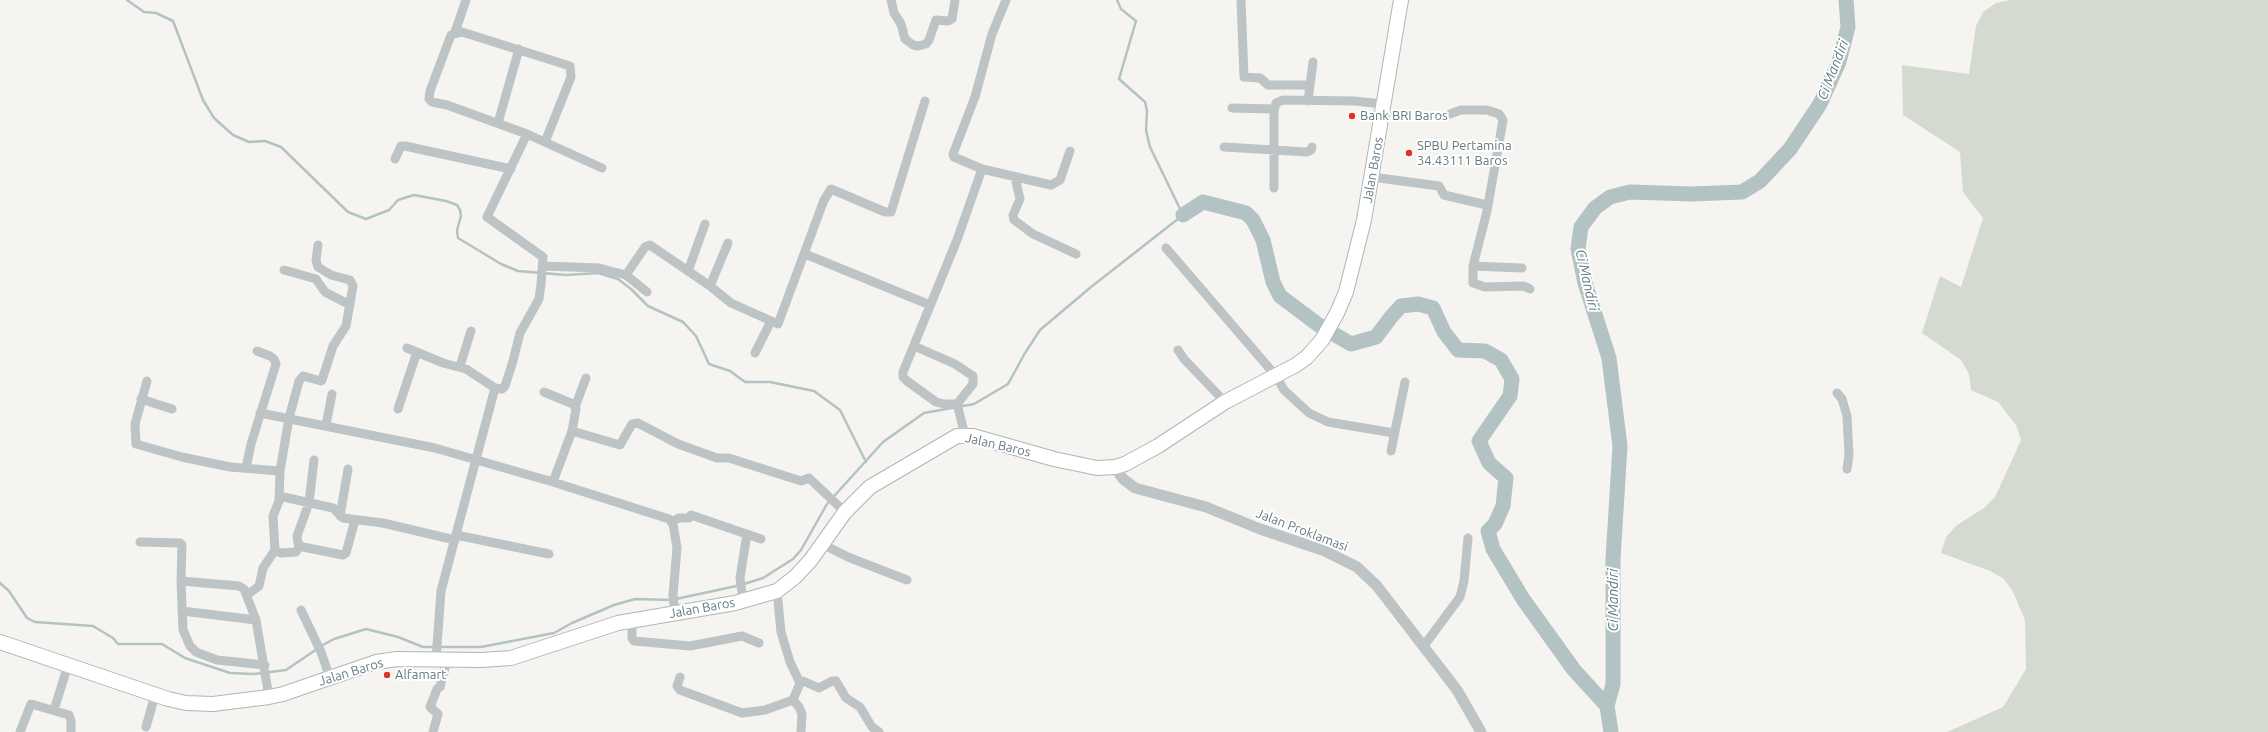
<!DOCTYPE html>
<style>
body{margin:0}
canvas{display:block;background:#f5f4f1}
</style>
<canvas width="2268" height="732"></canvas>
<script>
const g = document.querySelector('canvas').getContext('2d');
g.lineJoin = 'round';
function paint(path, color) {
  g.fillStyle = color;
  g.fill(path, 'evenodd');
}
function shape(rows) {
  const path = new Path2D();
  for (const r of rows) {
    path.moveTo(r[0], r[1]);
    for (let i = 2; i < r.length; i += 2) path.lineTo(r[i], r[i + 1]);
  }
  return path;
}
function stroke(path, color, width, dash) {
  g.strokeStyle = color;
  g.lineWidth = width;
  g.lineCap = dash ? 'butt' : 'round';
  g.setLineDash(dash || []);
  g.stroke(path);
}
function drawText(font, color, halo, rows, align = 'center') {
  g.font = font + ' Ubuntu,sans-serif';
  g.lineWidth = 4;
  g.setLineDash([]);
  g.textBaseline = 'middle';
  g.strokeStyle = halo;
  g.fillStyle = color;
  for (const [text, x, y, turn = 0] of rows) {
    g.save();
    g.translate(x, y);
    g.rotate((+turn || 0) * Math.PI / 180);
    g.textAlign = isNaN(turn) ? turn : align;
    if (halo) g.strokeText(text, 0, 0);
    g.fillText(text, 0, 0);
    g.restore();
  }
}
const green = shape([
 [2010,0,2268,0,2268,732,1947,732,2003,707,2026,669,2025,620,2013,592,2004,579,1990,571,1941,553,1946,537,1957,525,1984,508,1995,497,2021,440,2016,425,1998,402,1971,390,1969,374,1961,360,1922,333,1940,276,1961,287,1983,218,1963,192,1960,152,1903,115,1902,65,1969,74,1976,26,1983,12,1996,3]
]);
const stream = shape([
 [127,0,144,12,156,13,173,21,203,100,214,118,233,135,249,142,265,141,281,147,348,212,366,219,389,210,398,200,414,195,446,201,457,205,460,210,461,216,457,230,458,238,501,264,518,271,566,275,598,273,618,279,631,289,648,306,683,322,696,336,709,364,730,371,745,382,770,382,814,391,840,410,866,462],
 [0,583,9,591,27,618,35,622,93,626,113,638,118,644,162,644,185,658,230,673,254,674,286,670,317,649],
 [676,599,741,585,763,578,793,559,801,550,827,504,883,442,924,413,974,404,1008,384,1025,353,1040,330,1091,287,1183,215,1150,147,1146,130,1147,111,1145,102,1119,79,1136,21,1121,9,1117,0],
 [321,646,334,639,366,629,398,637,423,647,481,647,554,633,572,623,614,605,635,599,671,600]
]);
const river = shape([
 [1183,215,1203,202,1246,213,1253,220,1263,240,1273,282,1280,296,1320,326,1351,344,1376,337,1391,317,1401,306,1418,304,1433,308,1444,332,1458,350,1485,351,1501,360,1512,379,1510,396,1479,441,1489,463,1506,478,1503,506,1495,524,1488,531,1493,549,1523,599,1574,670,1607,706],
 [1611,732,1607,706,1613,684,1613,559,1620,446,1609,358,1585,283,1578,249,1581,227,1595,208,1610,197,1630,192,1692,194,1742,192,1760,181,1790,149,1820,104,1839,62,1848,27,1846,0]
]);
const minor = shape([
 [891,0,894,13,901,24,905,39,913,45,918,46,926,44,929,40,936,20,948,21,952,19,955,0],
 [1241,0,1244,77,1260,78,1268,85,1309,85],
 [455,32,466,0],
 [1308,101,1313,62],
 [1232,108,1274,109],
 [1450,114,1461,110,1487,110,1499,114,1503,120,1487,211,1473,266,1473,283,1485,287,1524,286,1530,289],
 [498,123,519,49],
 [527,134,602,168],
 [1224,147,1307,152,1311,150,1312,147],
 [395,159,401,146,405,146,511,169],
 [982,169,954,157,953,154,975,97,992,34,1006,0],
 [1015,177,1020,199,1013,215,1014,220,1033,234,1076,254],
 [1372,177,1439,186,1444,195,1487,205],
 [1274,188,1274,111,1276,103,1283,100,1354,101,1383,104],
 [1166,248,1276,376,1284,390,1309,413,1328,422,1394,433],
 [805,254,930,305],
 [543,266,599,268,626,275,647,292],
 [1473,266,1522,268],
 [284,270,316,279,325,292,350,305],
 [688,271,705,224],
 [626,275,645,247,650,245,710,286,728,243],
 [710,286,731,303,778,324,824,200,831,189,885,212,891,212,925,101],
 [914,346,955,364,973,376,973,384,957,404],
 [407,348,443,363,466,369,495,388,502,389,505,386,513,361,520,333,539,299,541,284,543,257,487,217,527,134,447,105,432,102,429,99,430,91,451,35,462,32,570,66,571,77,545,142],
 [1178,350,1184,359,1225,402],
 [755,353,771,321],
 [460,366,471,331],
 [147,381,135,424,136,444,182,457,230,467,280,471],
 [544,392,573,404,576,409,572,431,553,482],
 [1837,393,1842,399,1847,416,1849,455,1847,469],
 [141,399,172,409],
 [575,407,586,378],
 [398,409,417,352],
 [260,413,435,448,553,482,669,519,673,524,677,548,673,595,675,614],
 [326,425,332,394],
 [572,431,620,445,632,424,638,423,678,444,717,458,729,458,801,481,809,478,845,512],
 [965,435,957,404,944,404,936,402,907,381,903,377,903,372,957,240,982,169,1051,185,1060,180,1070,151],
 [1391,451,1405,382],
 [314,460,309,503,297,536,298,544,303,547,343,555,346,553,355,520],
 [246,468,251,444,276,364,274,359,270,356,257,351],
 [279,496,333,508,343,518,383,523,455,540],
 [340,516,348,469],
 [671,522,679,518,689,518,691,515,761,539],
 [456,535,549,554],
 [140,542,180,543,182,545,181,581,183,630,190,646,196,652,217,660,265,665],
 [822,544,848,557,907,580],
 [275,551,273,516,279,501,280,471,289,418,299,381,303,376,321,381,322,380,333,346,346,326,353,286,350,280,331,275,318,267,316,260,318,245],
 [181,581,239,586,244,589,256,620,269,697],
 [777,591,781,632,790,662,800,683,793,700,799,707,802,714,801,732],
 [247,595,259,586,263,568,273,553,275,551,281,553,296,552,300,545],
 [743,601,740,578,747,534],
 [301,610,321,652,330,678],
 [182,611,256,620],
 [632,620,632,638,634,641,690,646,742,636,759,643],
 [1423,647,1460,597,1464,581,1468,538],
 [436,659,441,591,495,388],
 [680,677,677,686,680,690,742,713,765,710,793,700],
 [800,683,803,681,819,688,832,681,836,681,846,698,860,707,872,727,879,732],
 [54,710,68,665],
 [146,727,155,695],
 [20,732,31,704,69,715,71,721,71,732],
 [433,732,438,714,430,707,437,689,440,687,447,660]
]);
const tertiary = shape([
 [1115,467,1123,479,1135,488,1206,507,1260,529,1325,551,1357,567,1377,586,1457,690,1481,732]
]);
const primary = shape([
 [0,642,168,699,186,703,213,704,269,697,283,694,376,662,397,659,481,660,511,658,618,623,735,603,777,591,795,577,810,561,845,512,870,487,957,436,973,436,1054,459,1097,468,1115,467,1125,464,1158,446,1225,402,1296,365,1307,357,1322,340,1337,313,1346,292,1364,220,1401,0]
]);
const markers = [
 [1352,116,4,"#dd3329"],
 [1409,153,4,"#dd3329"],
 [387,675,4,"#dd3329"]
];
const poiNames = [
 ["Bank BRI Baros",1360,116],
 ["SPBU Pertamina",1417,146],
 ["34.43111 Baros",1417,161],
 ["Alfamart",395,675]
];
const streetNames = [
 ["Jalan Baros",1373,170,-80],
 ["Jalan Baros",998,445,13],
 ["Jalan Proklamasi",1302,530,21],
 ["Jalan Baros",702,608,-10],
 ["Jalan Baros",351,672,-17]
];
const waterNames = [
 ["Ci Mandiri",1833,70,-69],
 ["Ci Mandiri",1587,280,77],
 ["Ci Mandiri",1613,600,-90]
];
paint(green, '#d5dad0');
stroke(stream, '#b3c3c4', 2.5);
stroke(river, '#b3c3c4', 15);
stroke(primary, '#afb5b8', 16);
stroke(minor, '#bec3c5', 9);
stroke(tertiary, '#bec3c5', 11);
stroke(primary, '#fff', 14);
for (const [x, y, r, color] of markers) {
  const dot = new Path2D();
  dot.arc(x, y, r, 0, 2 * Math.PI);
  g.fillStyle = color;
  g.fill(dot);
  stroke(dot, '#fff', 1.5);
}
drawText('13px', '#657981', '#fff', poiNames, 'left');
drawText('13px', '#657981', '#fff', streetNames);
drawText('italic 14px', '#607b7f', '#fff', waterNames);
</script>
